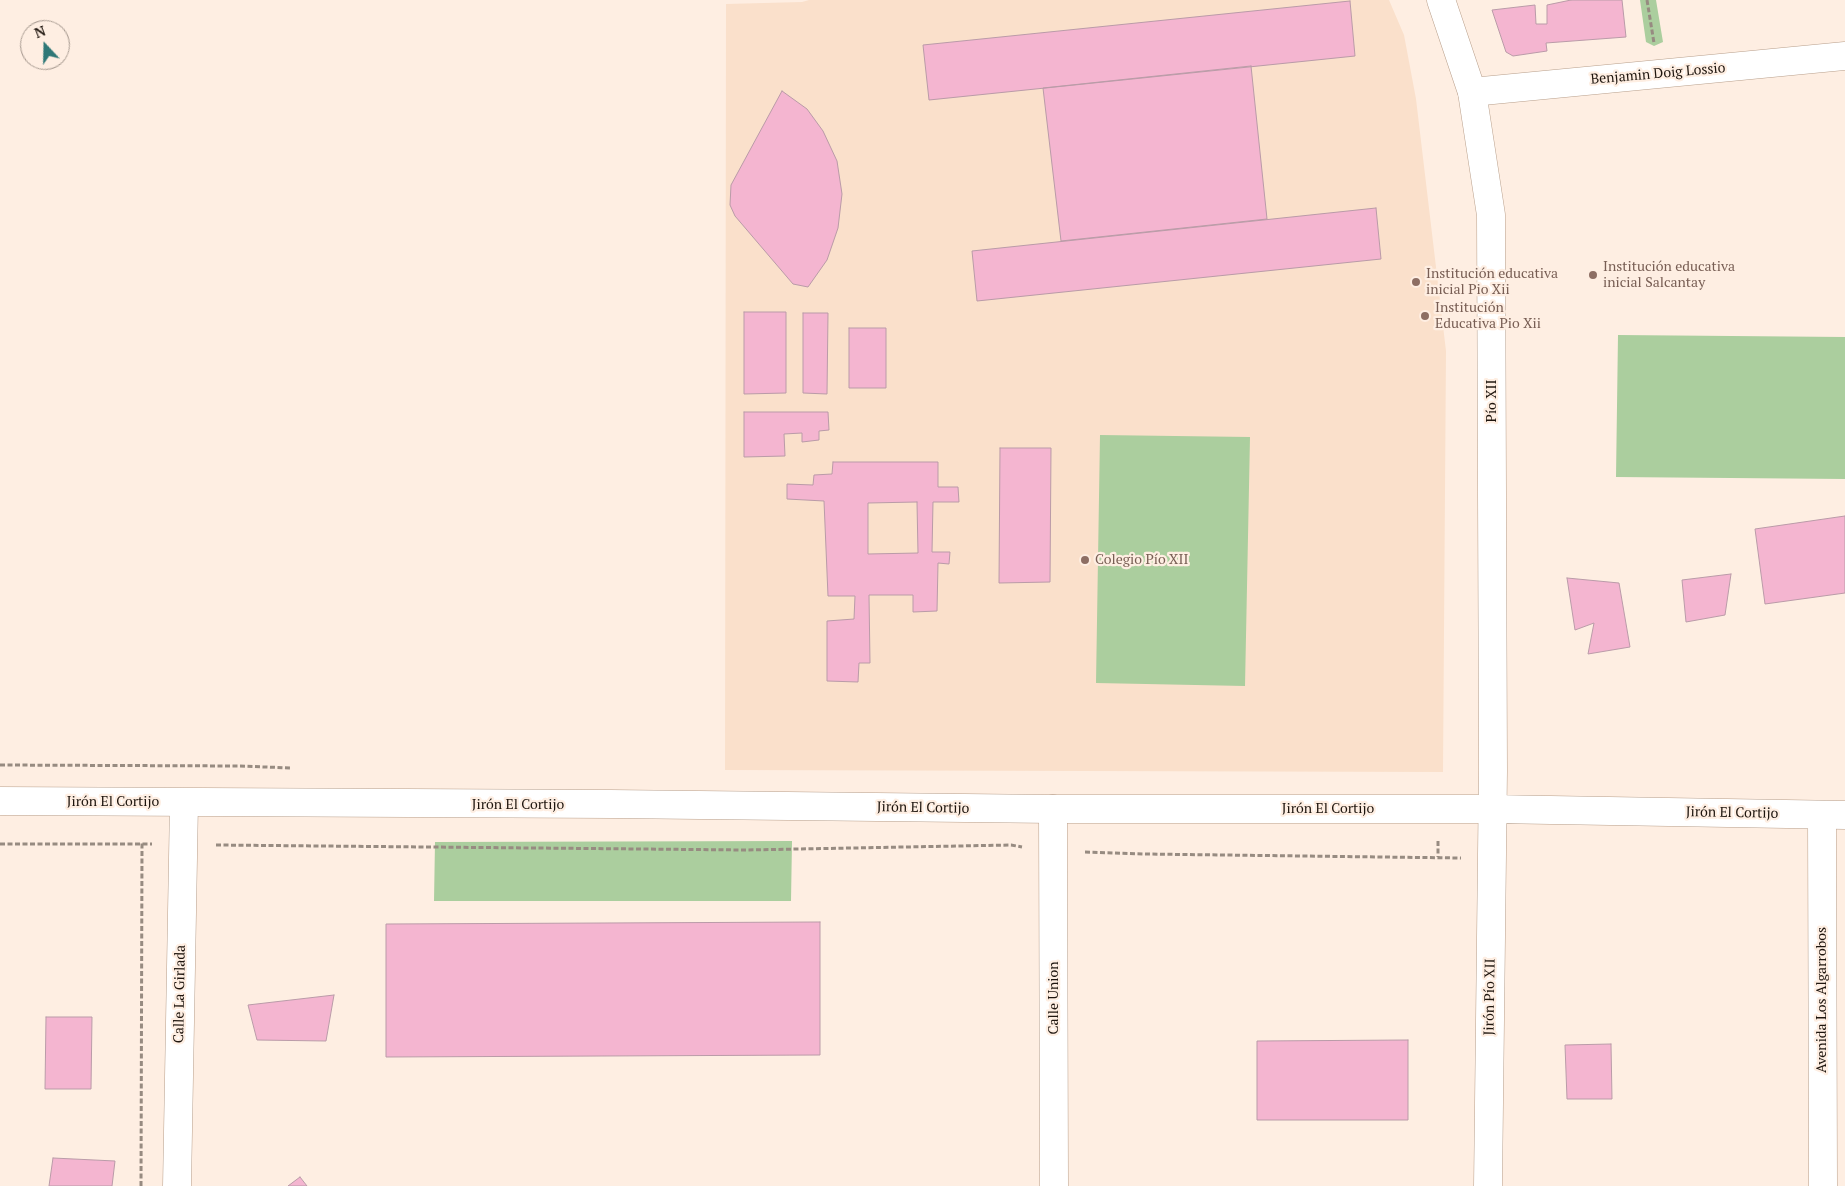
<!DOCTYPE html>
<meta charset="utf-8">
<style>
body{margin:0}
#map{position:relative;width:1845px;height:1186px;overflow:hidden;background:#feeee2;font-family:"PT Serif",serif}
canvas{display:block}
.north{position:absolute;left:20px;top:20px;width:50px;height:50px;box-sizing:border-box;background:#feeee2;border:1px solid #a4978d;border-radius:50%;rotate:339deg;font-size:14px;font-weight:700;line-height:20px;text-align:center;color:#1e150e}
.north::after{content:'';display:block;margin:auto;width:18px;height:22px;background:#2f7877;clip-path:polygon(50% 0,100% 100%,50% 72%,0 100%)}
</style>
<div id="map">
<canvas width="1845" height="1186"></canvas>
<div class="north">N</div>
</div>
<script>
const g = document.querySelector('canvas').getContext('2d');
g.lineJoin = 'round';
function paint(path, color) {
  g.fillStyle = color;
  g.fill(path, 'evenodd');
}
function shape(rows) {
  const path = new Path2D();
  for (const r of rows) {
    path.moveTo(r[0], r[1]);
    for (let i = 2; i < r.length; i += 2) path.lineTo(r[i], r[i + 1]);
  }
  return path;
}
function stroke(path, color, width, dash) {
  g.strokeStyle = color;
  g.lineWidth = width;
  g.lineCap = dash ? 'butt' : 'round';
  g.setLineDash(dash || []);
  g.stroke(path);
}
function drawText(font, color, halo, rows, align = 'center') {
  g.font = font + ' "PT Serif",serif';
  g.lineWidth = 4.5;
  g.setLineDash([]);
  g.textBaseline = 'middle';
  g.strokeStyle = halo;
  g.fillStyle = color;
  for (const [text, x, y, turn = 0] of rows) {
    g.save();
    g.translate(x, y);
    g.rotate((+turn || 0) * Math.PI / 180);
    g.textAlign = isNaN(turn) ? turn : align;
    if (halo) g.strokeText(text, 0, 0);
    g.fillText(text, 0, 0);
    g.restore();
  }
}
const built = shape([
 [809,0,1389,0,1404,35,1416,99,1446,351,1443,772,725,770,726,4,802,2]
]);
const green = shape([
 [1640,0,1656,0,1663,42,1654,46,1646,42],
 [1618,335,1845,337,1845,479,1616,477],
 [1100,435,1250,437,1245,686,1096,683],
 [792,841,791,901,434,901,435,842]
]);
const building = shape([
 [1571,0,1622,0,1626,37,1546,43,1547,51,1513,56,1506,52,1492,10,1535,5,1536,24,1547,24,1547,5,1571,0],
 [1350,1,1355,56,929,100,923,45,1350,1],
 [1251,66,1267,219,1061,241,1043,88,1251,66],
 [782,91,807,109,823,131,837,161,842,194,838,228,827,260,808,287,793,284,735,216,730,205,731,185,782,91],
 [1376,208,1381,259,977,301,972,251,1376,208],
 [744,312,786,312,786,393,744,394,744,312],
 [803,313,828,313,827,394,803,393,803,313],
 [849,328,886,328,886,388,849,388,849,328],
 [744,412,828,412,829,430,819,431,819,440,802,442,802,433,784,434,785,456,744,457,744,412],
 [1000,448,1051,448,1050,582,999,583,1000,448],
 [833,462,938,462,938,487,958,487,959,502,933,502,932,552,950,552,949,564,938,563,937,611,913,612,913,595,869,595,870,663,859,663,858,682,827,681,827,621,854,619,855,596,828,596,824,501,787,499,787,484,813,485,814,475,832,474,833,462],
 [917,502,918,553,868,554,868,503,917,502],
 [1845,516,1845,593,1765,604,1755,529,1845,516],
 [1731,574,1725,615,1686,622,1682,580,1731,574],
 [1567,578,1619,583,1630,647,1588,654,1594,623,1575,630,1567,578],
 [820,922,820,1055,386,1057,386,924,820,922],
 [334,995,326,1041,257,1040,248,1005,334,995],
 [46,1017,92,1017,91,1089,45,1089,46,1017],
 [1408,1040,1408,1120,1257,1120,1257,1041,1408,1040],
 [1611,1044,1612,1099,1567,1099,1565,1045,1611,1044],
 [53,1158,115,1161,112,1186,49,1186,53,1158],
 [300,1177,307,1186,288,1186,300,1177]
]);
const path = shape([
 [1647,0,1654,43],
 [0,765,239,766,292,768],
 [1438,841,1438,857],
 [0,844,152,844],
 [216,845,746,850,1011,845,1022,847],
 [1085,852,1144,854,1461,858],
 [141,1186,142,843]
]);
const minor = shape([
 [1472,92,1845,56],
 [1053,809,1054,1186],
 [1822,815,1823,1186],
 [177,1186,184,803]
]);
const tertiary = shape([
 [1441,0,1472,92,1491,215,1493,771,1488,1186],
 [0,801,611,804,1053,809,1492,809,1845,815]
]);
const markers = [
 [1593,275,5,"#8d6e63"],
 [1416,282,5,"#8d6e63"],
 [1425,316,5,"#8d6e63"],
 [1085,560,5,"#8d6e63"]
];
const streetNames = [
 ["Benjamin Doig Lossio",1658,74,-5],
 ["Pío XII",1492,401,-90],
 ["Jirón El Cortijo",113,802],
 ["Jirón El Cortijo",518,805],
 ["Jirón El Cortijo",923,808,1],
 ["Jirón El Cortijo",1328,809],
 ["Jirón El Cortijo",1732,813,1],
 ["Calle La Girlada",180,994,-89],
 ["Jirón Pío XII",1490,997,-89],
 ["Calle Union",1054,998,-90],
 ["Avenida Los Algarrobos",1822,1000,-90]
];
const educationNames = [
 ["Institución educativa",1603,267],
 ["inicial Salcantay",1603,283],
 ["Institución educativa",1426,274],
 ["inicial Pio Xii",1426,290],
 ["Institución",1435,308],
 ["Educativa Pio Xii",1435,324],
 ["Colegio Pío XII",1095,560]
];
paint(built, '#fae0cb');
paint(green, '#abce9e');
paint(building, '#f4b5d0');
stroke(building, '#ba9ba8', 1);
stroke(minor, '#b89f8b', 29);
stroke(tertiary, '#b89f8b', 29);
stroke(path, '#978b81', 3, [5, 2.5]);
stroke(minor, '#fff', 28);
stroke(tertiary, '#fff', 28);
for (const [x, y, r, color] of markers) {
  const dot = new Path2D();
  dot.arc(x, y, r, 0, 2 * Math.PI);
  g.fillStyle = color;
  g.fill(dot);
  stroke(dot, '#feeee2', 2);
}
drawText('14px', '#1e150e', '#feeee2', streetNames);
drawText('14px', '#785e54', '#feeee2', educationNames, 'left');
</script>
